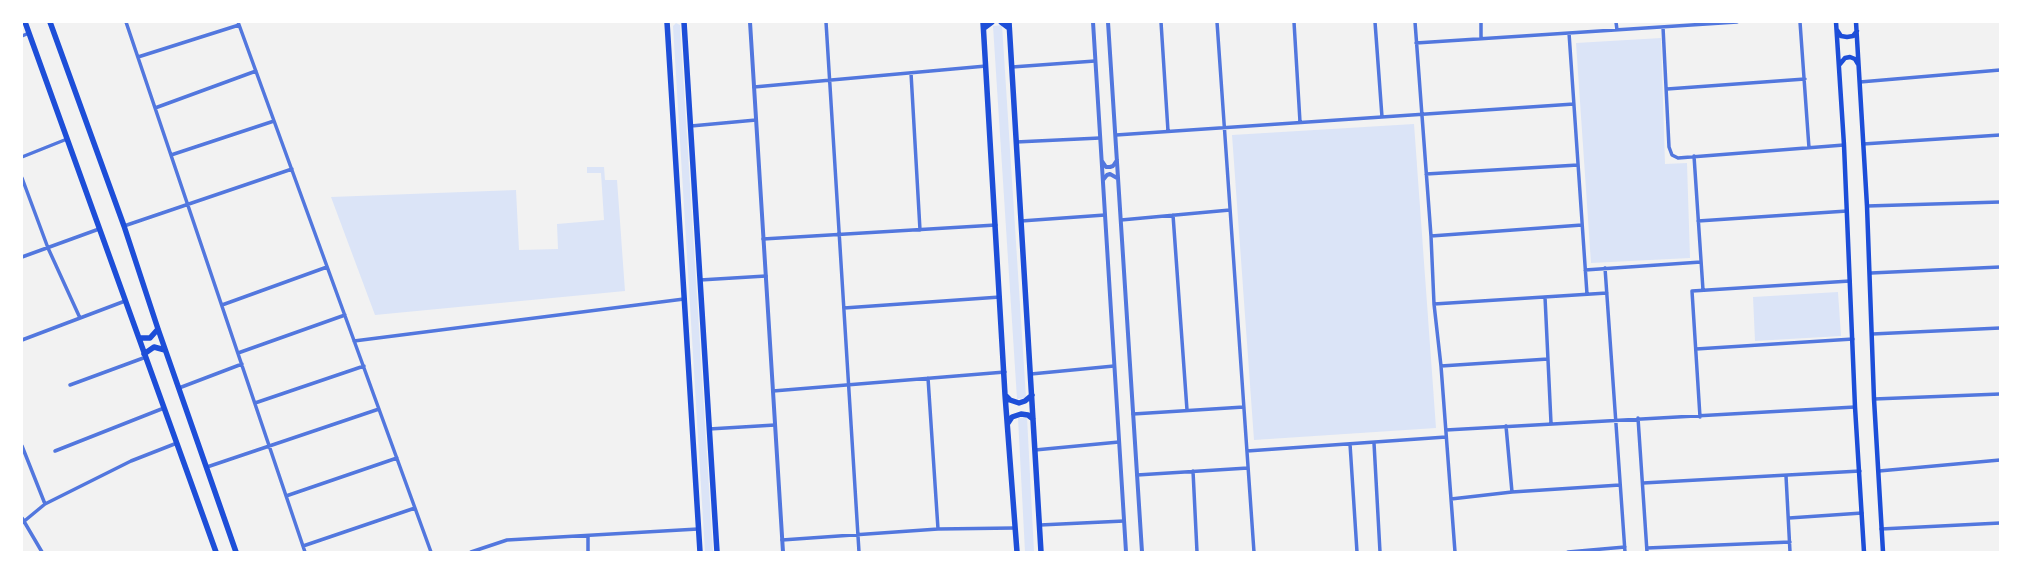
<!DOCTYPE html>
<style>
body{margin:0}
#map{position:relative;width:2022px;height:574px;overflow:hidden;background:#f2f2f2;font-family:Signika,sans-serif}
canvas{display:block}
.frame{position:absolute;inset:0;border:23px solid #fff;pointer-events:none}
</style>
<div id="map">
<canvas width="2022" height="574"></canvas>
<div class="frame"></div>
</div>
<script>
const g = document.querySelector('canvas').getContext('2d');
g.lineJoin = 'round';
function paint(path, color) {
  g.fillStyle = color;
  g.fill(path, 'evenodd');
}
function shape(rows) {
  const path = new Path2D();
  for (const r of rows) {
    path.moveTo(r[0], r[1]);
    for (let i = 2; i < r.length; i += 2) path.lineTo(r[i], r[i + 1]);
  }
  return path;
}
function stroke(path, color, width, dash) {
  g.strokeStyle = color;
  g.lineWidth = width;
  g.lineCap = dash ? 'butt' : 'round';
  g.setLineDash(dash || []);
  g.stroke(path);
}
const green = shape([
 [676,23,680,25,713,552,705,552,673,26],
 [1002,25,1026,398,1017,399,993,26],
 [1661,38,1665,164,1687,163,1690,258,1591,263,1576,43],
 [1414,124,1436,428,1254,440,1232,135],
 [587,167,604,167,605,180,617,180,625,291,375,315,331,197,516,190,519,250,558,249,557,224,604,220,601,173,587,173],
 [1838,292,1841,336,1755,341,1753,297],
 [1027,417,1034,552,1025,552,1018,418]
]);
const minor = shape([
 [126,22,305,552],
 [238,22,431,552],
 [826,22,859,552],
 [1161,22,1168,131],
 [1217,22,1254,552],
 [1294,22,1300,122],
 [1375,22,1382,117],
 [1415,22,1431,236,1434,304,1441,366,1455,552],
 [1481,22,1481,39],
 [1616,22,1617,30],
 [1800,22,1809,148],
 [1663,27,1669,147,1672,155,1678,158,1844,145],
 [1569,33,1587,294],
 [22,36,29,33],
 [1416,43,1737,22],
 [138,57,239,25],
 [1012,67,1095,61],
 [911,73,920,230],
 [1860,82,2000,70],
 [754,87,986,66],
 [1667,89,1805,79],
 [155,108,256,71],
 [691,126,756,120],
 [1116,135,1574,104],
 [1016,142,1100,138],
 [1863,144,2000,135],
 [171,155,274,121],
 [1694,156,1703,290],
 [22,157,67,139],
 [1426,174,1578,165],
 [22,178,48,248,80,318],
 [1867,206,2000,202],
 [1173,215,1187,410],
 [1121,220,1230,210],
 [1021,221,1105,215],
 [1698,221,1847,211],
 [124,226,292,169],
 [1431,236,1582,225],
 [763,239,996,225],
 [22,257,99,229],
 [1605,268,1625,552],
 [1585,270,1701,262],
 [1871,273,2000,267],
 [700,280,766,276],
 [1545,297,1551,423],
 [1434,304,1607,293],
 [222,305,327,267],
 [844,308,1000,297],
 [1872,334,2000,328],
 [22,340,125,301],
 [354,341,684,299],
 [1696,349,1853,339],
 [238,353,345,315],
 [1441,366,1548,359],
 [1031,374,1114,366],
 [928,378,938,529],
 [70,385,146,357],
 [179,388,242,364],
 [773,391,1005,372],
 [1874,399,2000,394],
 [255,403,364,366],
 [1133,414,1244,407],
 [1700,417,1692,291,1850,281],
 [1638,418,1647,552],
 [1506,426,1512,492],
 [709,429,775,425],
 [1446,430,1855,407],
 [1374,443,1380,552],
 [1350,444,1357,552],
 [22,446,45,504],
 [1035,450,1119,442],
 [55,451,164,408],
 [1247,451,1446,437],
 [207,467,379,409],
 [1193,471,1197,552],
 [1879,471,2000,460],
 [1137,475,1248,468],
 [1786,476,1790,552],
 [1643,483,1860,471],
 [286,496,397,458],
 [1451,499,1512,492,1620,485],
 [22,518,42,552],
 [1789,518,1862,513],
 [22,523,45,504,131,461,177,443],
 [1040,525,1124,521],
 [1881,529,2000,523],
 [588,536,588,552],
 [782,540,938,529,1014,528],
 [303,546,415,508],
 [1647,548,1790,542],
 [471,552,507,540,698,529],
 [1568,552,1625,547]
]);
const tertiary = shape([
 [750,22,783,552],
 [1093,22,1126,552],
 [1108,22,1142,552],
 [1102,161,1106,167,1110,167,1113,166,1117,160],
 [1103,180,1107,175,1110,174,1117,178]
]);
const secondary = shape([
 [1836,22,1844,145,1855,407,1864,552],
 [1856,22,1867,206,1874,399,1883,552],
 [1837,30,1841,36,1847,37,1853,36,1857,31],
 [1840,64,1845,58,1850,57,1855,59,1858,64]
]);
const primary = shape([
 [25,22,216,552],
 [50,22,124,226,158,329,236,552],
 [983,22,1005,395,1017,552],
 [1001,22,1009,28],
 [1009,22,1041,552],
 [984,28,992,22],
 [139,338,150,338,158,329],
 [144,354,154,347,165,350],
 [1006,396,1010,400,1019,403,1025,401,1032,395],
 [1008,423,1012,417,1021,414,1028,415,1033,419]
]);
const trunk = shape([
 [667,22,700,552],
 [684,22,717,552]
]);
paint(green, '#dbe4f7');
stroke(minor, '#5277de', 3.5);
stroke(tertiary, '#5277de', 4);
stroke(secondary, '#1d4ed8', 4.5);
stroke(primary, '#1d4ed8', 5.5);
stroke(trunk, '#1d4ed8', 5.5);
</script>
